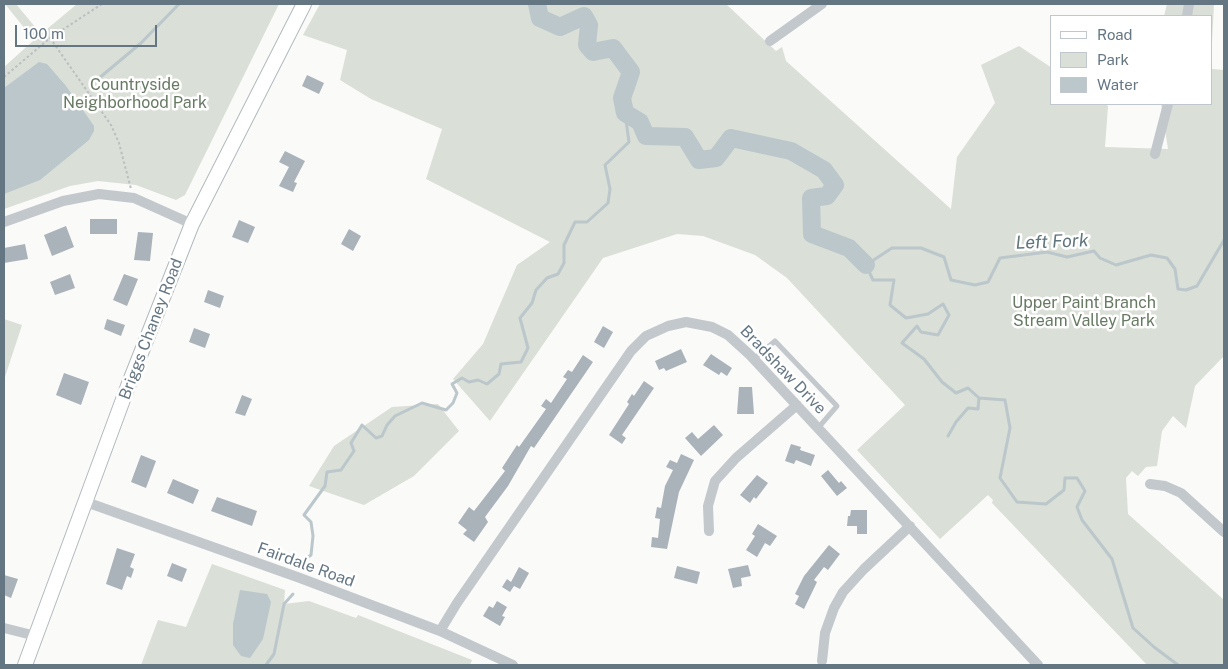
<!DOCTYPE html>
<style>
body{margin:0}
#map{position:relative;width:1228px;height:669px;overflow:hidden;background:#fafaf8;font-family:"Public Sans",sans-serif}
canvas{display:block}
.frame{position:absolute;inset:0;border:5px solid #657683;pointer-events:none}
.legend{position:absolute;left:1050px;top:15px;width:162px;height:90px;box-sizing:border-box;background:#fff;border:1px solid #c1c8cd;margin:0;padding:6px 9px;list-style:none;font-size:15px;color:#657683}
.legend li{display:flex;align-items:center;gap:10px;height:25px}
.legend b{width:25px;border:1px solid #c1c8cd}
.scale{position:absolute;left:15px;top:25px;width:142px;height:22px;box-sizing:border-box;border:2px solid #657683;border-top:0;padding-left:6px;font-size:15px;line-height:18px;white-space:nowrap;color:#657683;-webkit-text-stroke:4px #fff;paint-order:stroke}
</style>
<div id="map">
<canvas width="1228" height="669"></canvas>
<div class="frame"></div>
<ul class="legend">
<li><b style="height:6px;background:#fff"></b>Road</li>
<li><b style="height:14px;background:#dadfd7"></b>Park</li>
<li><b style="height:14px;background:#bbc7cb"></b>Water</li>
</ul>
<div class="scale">100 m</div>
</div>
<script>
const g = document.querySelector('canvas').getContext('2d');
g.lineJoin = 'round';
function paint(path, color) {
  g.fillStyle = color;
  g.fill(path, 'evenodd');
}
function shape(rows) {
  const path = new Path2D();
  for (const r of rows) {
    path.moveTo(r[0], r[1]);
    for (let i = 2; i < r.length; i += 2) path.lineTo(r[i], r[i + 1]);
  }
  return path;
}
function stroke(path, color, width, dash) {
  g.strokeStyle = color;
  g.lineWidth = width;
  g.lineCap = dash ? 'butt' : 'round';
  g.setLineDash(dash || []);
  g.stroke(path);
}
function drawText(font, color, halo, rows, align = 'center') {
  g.font = font + ' "Public Sans",sans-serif';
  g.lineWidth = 5;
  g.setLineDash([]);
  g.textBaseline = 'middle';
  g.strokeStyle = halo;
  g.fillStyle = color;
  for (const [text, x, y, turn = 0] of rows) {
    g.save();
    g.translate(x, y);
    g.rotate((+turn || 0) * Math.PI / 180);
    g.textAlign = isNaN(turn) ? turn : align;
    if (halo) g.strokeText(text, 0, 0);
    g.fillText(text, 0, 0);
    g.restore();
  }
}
const green = shape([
 [5,4,16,4,41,34,77,4,279,4,185,195,176,200,136,185,98,181,70,186,4,209,4,67,34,40],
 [320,4,726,4,776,51,782,47,786,61,951,209,957,157,995,103,981,65,1019,46,1052,68,1052,104,1105,104,1108,106,1105,147,1168,149,1161,104,1212,104,1212,69,1224,70,1224,356,1195,386,1186,428,1173,416,1162,431,1157,466,1146,467,1138,476,1132,471,1126,478,1128,514,1224,600,1224,665,1147,665,992,503,993,500,988,495,940,539,857,450,905,405,787,278,755,255,703,236,677,234,603,258,490,421,453,379,483,344,517,265,550,242,426,179,442,129,371,99,340,80,347,50,303,35],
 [1167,4,1214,4,1212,42,1212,16,1164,16],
 [4,319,22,325,4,380],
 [438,404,459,431,414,476,364,505,309,486,334,446,392,407],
 [212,564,285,590,284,604,309,601,356,618,358,615,472,660,470,665,141,665,158,620,186,627]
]);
const water = shape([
 [39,62,47,64,66,86,94,126,94,131,89,140,40,180,4,194,4,88],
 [240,590,267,594,271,602,263,639,250,658,241,656,233,645,233,624]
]);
const stream = shape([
 [98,79,141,43,179,4],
 [948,436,956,422,968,408,978,409,979,398],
 [302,562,311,555,313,536,311,522,304,515,325,486,327,472,341,470,354,451,351,443,362,425,376,438,382,436,387,425,395,416,422,403,446,410,453,403,457,393,452,384,462,378,469,382,478,380,487,384,499,374,501,364,521,362,528,348,520,318,532,303,536,290,547,278,558,274,564,263,564,245,575,222,587,222,608,203,610,189,605,165,629,142,625,113],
 [266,665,274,654,284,604,293,594],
 [1178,665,1154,647,1133,628,1112,559,1082,520,1077,507,1085,491,1077,478,1065,478,1064,490,1046,504,1017,502,1000,478,1010,428,1005,400,979,398,968,388,956,393,942,382,924,359,902,343,917,326,921,332,938,335,949,315,943,304,928,314,906,318,890,305,894,280,873,280,866,265,892,248,921,248,944,257,951,280,975,285,988,282,1000,258,1047,252,1067,257,1094,251,1100,258,1116,265,1151,255,1167,258,1175,269,1178,289,1186,290,1197,286,1224,240]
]);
const river = shape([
 [537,4,540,18,560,27,584,16,589,25,587,45,593,52,613,48,631,72,622,98,625,113,640,122,646,136,685,137,699,160,716,158,731,138,791,151,824,170,835,185,827,196,811,198,812,234,849,248,866,265]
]);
const building = shape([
 [307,75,324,83,319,94,302,86],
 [285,151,305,161,294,182,297,183,293,192,279,186,289,167,279,162],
 [90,219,117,219,117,234,90,234],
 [239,220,255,227,248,243,232,237],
 [66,226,74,247,52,256,44,235],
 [349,229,361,236,353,251,341,244],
 [138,232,153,233,150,261,134,260],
 [25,244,28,259,4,263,4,248],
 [70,274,75,288,55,295,50,282],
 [124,274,138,279,127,306,113,300],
 [208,290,224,296,220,308,204,302],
 [107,319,125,325,121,336,104,329],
 [603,326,613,332,604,348,594,342],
 [194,328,210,334,205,348,189,342],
 [681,349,687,362,666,371,664,368,659,370,655,361],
 [711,354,732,368,727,376,721,372,719,375,703,365],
 [583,355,593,362,534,448,531,446,508,486,485,517,488,522,474,542,463,534,467,530,458,523,469,507,474,511,505,471,502,468,517,445,519,447,546,409,541,406,546,399,551,403,567,379,563,377,568,370,572,372],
 [64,373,89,382,81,405,56,395],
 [644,381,654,388,622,435,626,438,622,444,609,435,629,404,627,402,632,394,634,396],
 [739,387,752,387,754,414,737,414],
 [242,395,252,399,245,416,235,413],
 [714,425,723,435,701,456,685,438,692,432,698,439],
 [791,444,801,447,800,450,815,455,811,466,796,460,794,464,785,461],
 [681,454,694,460,679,492,667,549,651,547,652,537,658,538,660,519,655,518,657,507,661,508,665,486,673,470,666,467,670,460,677,463],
 [141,455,156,461,146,488,131,482],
 [828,470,839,483,841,481,847,488,837,496,821,476],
 [757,475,768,483,756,499,754,497,750,503,740,495],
 [173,479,199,490,193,504,167,493],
 [217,497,257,511,252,526,211,511],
 [851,510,867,510,867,534,857,534,857,526,847,526,848,516,850,516],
 [758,524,777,536,770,546,765,543,757,557,746,550,755,536,752,534],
 [829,545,840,554,828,570,824,567,814,580,817,582,804,609,795,604,799,596,795,594,804,576],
 [117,548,135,554,130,567,134,569,131,578,127,576,122,590,106,584],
 [172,563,187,569,182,582,167,576],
 [748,565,751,576,741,578,742,586,733,588,728,569],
 [677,566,700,572,697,584,674,578],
 [519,567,529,573,520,589,514,586,510,592,502,587,507,579,511,582],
 [4,575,18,579,11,598,4,595],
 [497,601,507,607,502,616,505,617,500,626,483,616,489,606,493,608]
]);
const path = shape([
 [50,38,111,125,119,143,131,189],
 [4,77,50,38,102,4]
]);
const service = shape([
 [754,359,775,341,837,406,818,428]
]);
const minor = shape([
 [1187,16,1189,4],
 [770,41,822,4],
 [1155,154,1168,104],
 [4,222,63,201,99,194,134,198,192,224],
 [1150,484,1165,486,1181,493,1224,532],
 [86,502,300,578,440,631,513,665],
 [709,531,708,506,715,481,736,458,797,405],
 [4,628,36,636],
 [440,631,457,603,631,351,646,336,668,326,686,322,712,327,728,335,750,355,1038,665],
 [822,661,825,633,834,608,843,592,864,569,910,526]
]);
const secondary = shape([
 [25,665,128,386,192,224,304,4]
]);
const parkNames = [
 ["Countryside",135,85],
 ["Neighborhood Park",135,103],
 ["Upper Paint Branch",1084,303],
 ["Stream Valley Park",1084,321]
];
const streetNames = [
 ["Briggs Chaney Road",151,329,-69],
 ["Bradshaw Drive",783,370,46],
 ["Fairdale Road",306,565,20]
];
const waterNames = [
 ["Left Fork",1052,242,-2]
];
paint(green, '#dadfd7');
paint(water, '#bbc7cb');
stroke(stream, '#bbc7cb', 3);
stroke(river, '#bbc7cb', 18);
paint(building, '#aab3b9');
stroke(secondary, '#b3babf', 16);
stroke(path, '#bbbfc2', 2, [2.5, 2.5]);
stroke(service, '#c3c8cc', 5);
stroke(minor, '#c3c8cc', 10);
stroke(secondary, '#fff', 14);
drawText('16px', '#687a64', '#fff', parkNames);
drawText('16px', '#657683', '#fff', streetNames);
drawText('italic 18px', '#60757c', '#fff', waterNames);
</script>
